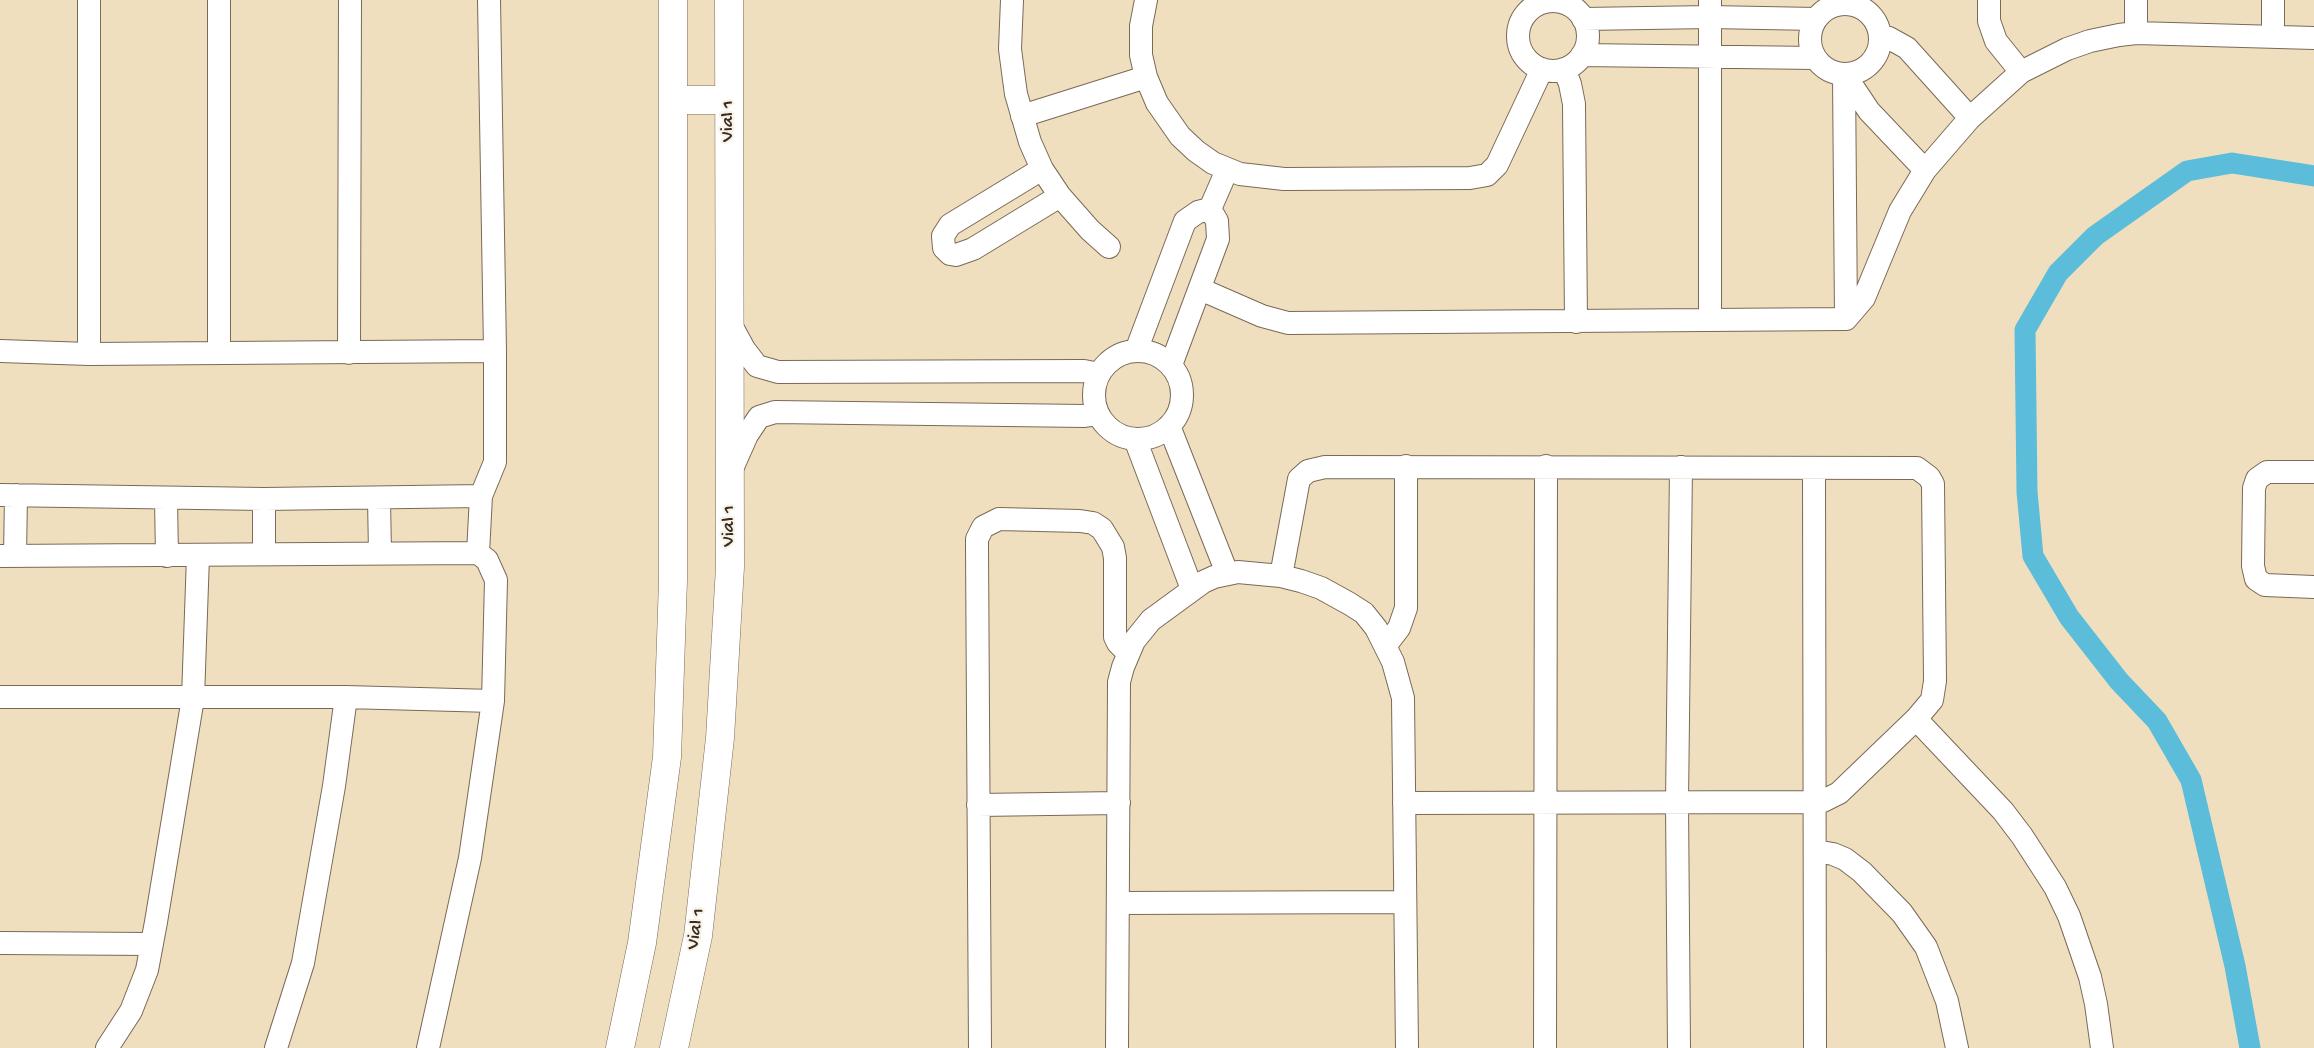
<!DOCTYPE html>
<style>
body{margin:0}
canvas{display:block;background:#f0dfbf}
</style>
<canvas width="2314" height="1048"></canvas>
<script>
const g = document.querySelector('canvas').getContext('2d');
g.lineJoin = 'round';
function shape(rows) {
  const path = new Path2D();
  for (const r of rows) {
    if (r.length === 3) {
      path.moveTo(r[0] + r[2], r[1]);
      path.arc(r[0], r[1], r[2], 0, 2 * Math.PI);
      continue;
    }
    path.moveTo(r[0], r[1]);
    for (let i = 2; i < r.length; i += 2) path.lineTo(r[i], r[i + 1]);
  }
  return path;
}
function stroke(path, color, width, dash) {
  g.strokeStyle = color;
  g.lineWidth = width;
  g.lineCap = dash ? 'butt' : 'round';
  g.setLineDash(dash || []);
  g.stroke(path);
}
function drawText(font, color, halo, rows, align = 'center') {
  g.font = font + ' "Gochi Hand",sans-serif';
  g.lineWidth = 4.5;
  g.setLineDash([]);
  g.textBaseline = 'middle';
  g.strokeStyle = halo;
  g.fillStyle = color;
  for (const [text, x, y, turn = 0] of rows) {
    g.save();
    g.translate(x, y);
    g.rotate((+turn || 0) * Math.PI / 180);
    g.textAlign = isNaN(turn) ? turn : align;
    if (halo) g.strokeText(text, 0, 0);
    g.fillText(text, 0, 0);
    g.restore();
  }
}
const canal = shape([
 [2250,1048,2235,966,2191,780,2157,721,2119,681,2069,617,2033,556,2027,492,2025,330,2058,273,2095,236,2187,171,2232,163,2314,176]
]);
const minor = shape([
 [89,0,89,354],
 [219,0,219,353],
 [1012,0,1010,49,1013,72,1016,94,1030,142,1042,169,1060,196,1090,230,1109,247],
 [1146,0,1141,26,1141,55,1146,77,1157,103,1180,136,1196,151,1213,163,1240,174,1284,179,1470,178,1487,175,1497,165,1542,69],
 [1989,0,1989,21,1996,41,2021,72],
 [2136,0,2136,33],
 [1553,36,35],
 [1845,39,35],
 [1583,19,1710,17,1816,19],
 [1880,37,1889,38,1907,48,1970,118],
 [2273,37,2273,0],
 [1582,55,1815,58],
 [1564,69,1570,84,1574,104,1576,322],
 [1844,74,1846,319],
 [1845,75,1869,111,1925,170],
 [1022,116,1146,77],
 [1042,169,950,225,943,236,944,248,950,254,956,255,973,249,1060,196],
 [1210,209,1227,170],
 [1200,289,1262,316,1288,323,1846,319,1864,298,1900,211,1925,170,1970,118,2021,72,2067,49,2090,41,2119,35,2136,33,2314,38],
 [1710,320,1710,0],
 [731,325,744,349,757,366,778,372,1084,371,1099,374],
 [0,351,89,354,495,351],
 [1136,351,1185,221,1198,212,1210,209],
 [1138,395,44],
 [349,353,350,0],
 [1171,365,1218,239,1217,221,1210,209],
 [1169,426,1227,573],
 [1135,439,1192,589],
 [1814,469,1815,1048],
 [731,471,747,435,759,417,775,412,1085,416,1098,414],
 [2314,472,2267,472,2257,479,2254,488,2253,566,2256,579,2265,585,2314,587],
 [0,495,264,499,481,496],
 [166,499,167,556],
 [379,499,380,553],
 [264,553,264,499],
 [0,556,478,553],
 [15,556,16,495],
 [1281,576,1299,479,1308,471,1325,467,1917,468,1929,477,1933,484,1935,681,1932,700,1916,719,1839,793,1823,801,1815,802,1404,803],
 [1386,645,1399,628,1406,608,1406,466],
 [0,697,346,697],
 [1916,719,2003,811,2022,836,2055,887,2069,916,2090,977,2096,1004,2102,1048],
 [978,805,1119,803],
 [1815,851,1833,854,1845,859,1862,872,1902,913,1926,947,1947,1001,1957,1048],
 [1118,903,1405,902],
 [0,943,152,944],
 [107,1048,131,1011,147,970,156,922,193,698,198,556],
 [276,1048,303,963,334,786,346,697,493,701],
 [428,1048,470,858,493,701,496,580,487,560,478,553,481,496,495,462,495,351,489,0],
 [980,1048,977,546,977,539,983,527,999,519,1080,521,1093,523,1102,529,1113,547,1115,558,1115,637,1118,643,1128,653],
 [1117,1048,1119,682,1123,667,1134,641,1151,620,1203,582,1214,577,1238,572,1281,576,1301,581,1321,588,1350,604,1364,613,1376,628,1393,662,1403,698,1407,1048],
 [1545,1048,1546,466],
 [1679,1048,1677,802,1681,467]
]);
const tertiary = shape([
 [673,100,729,100],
 [620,1048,642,943,667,757,673,580,673,0],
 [674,1048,698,936,720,738,730,567,729,0]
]);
const streetNames = [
 ["Vial 1",729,121,-90],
 ["Vial 1",730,526,-89],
 ["Vial 1",697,929,-81]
];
stroke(canal, '#5cbddb', 21);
stroke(minor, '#7a6956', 24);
stroke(tertiary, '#7a6956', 29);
stroke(minor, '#fff', 22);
stroke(tertiary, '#fff', 28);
drawText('19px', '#3b2a1e', '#f7f3e8', streetNames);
</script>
